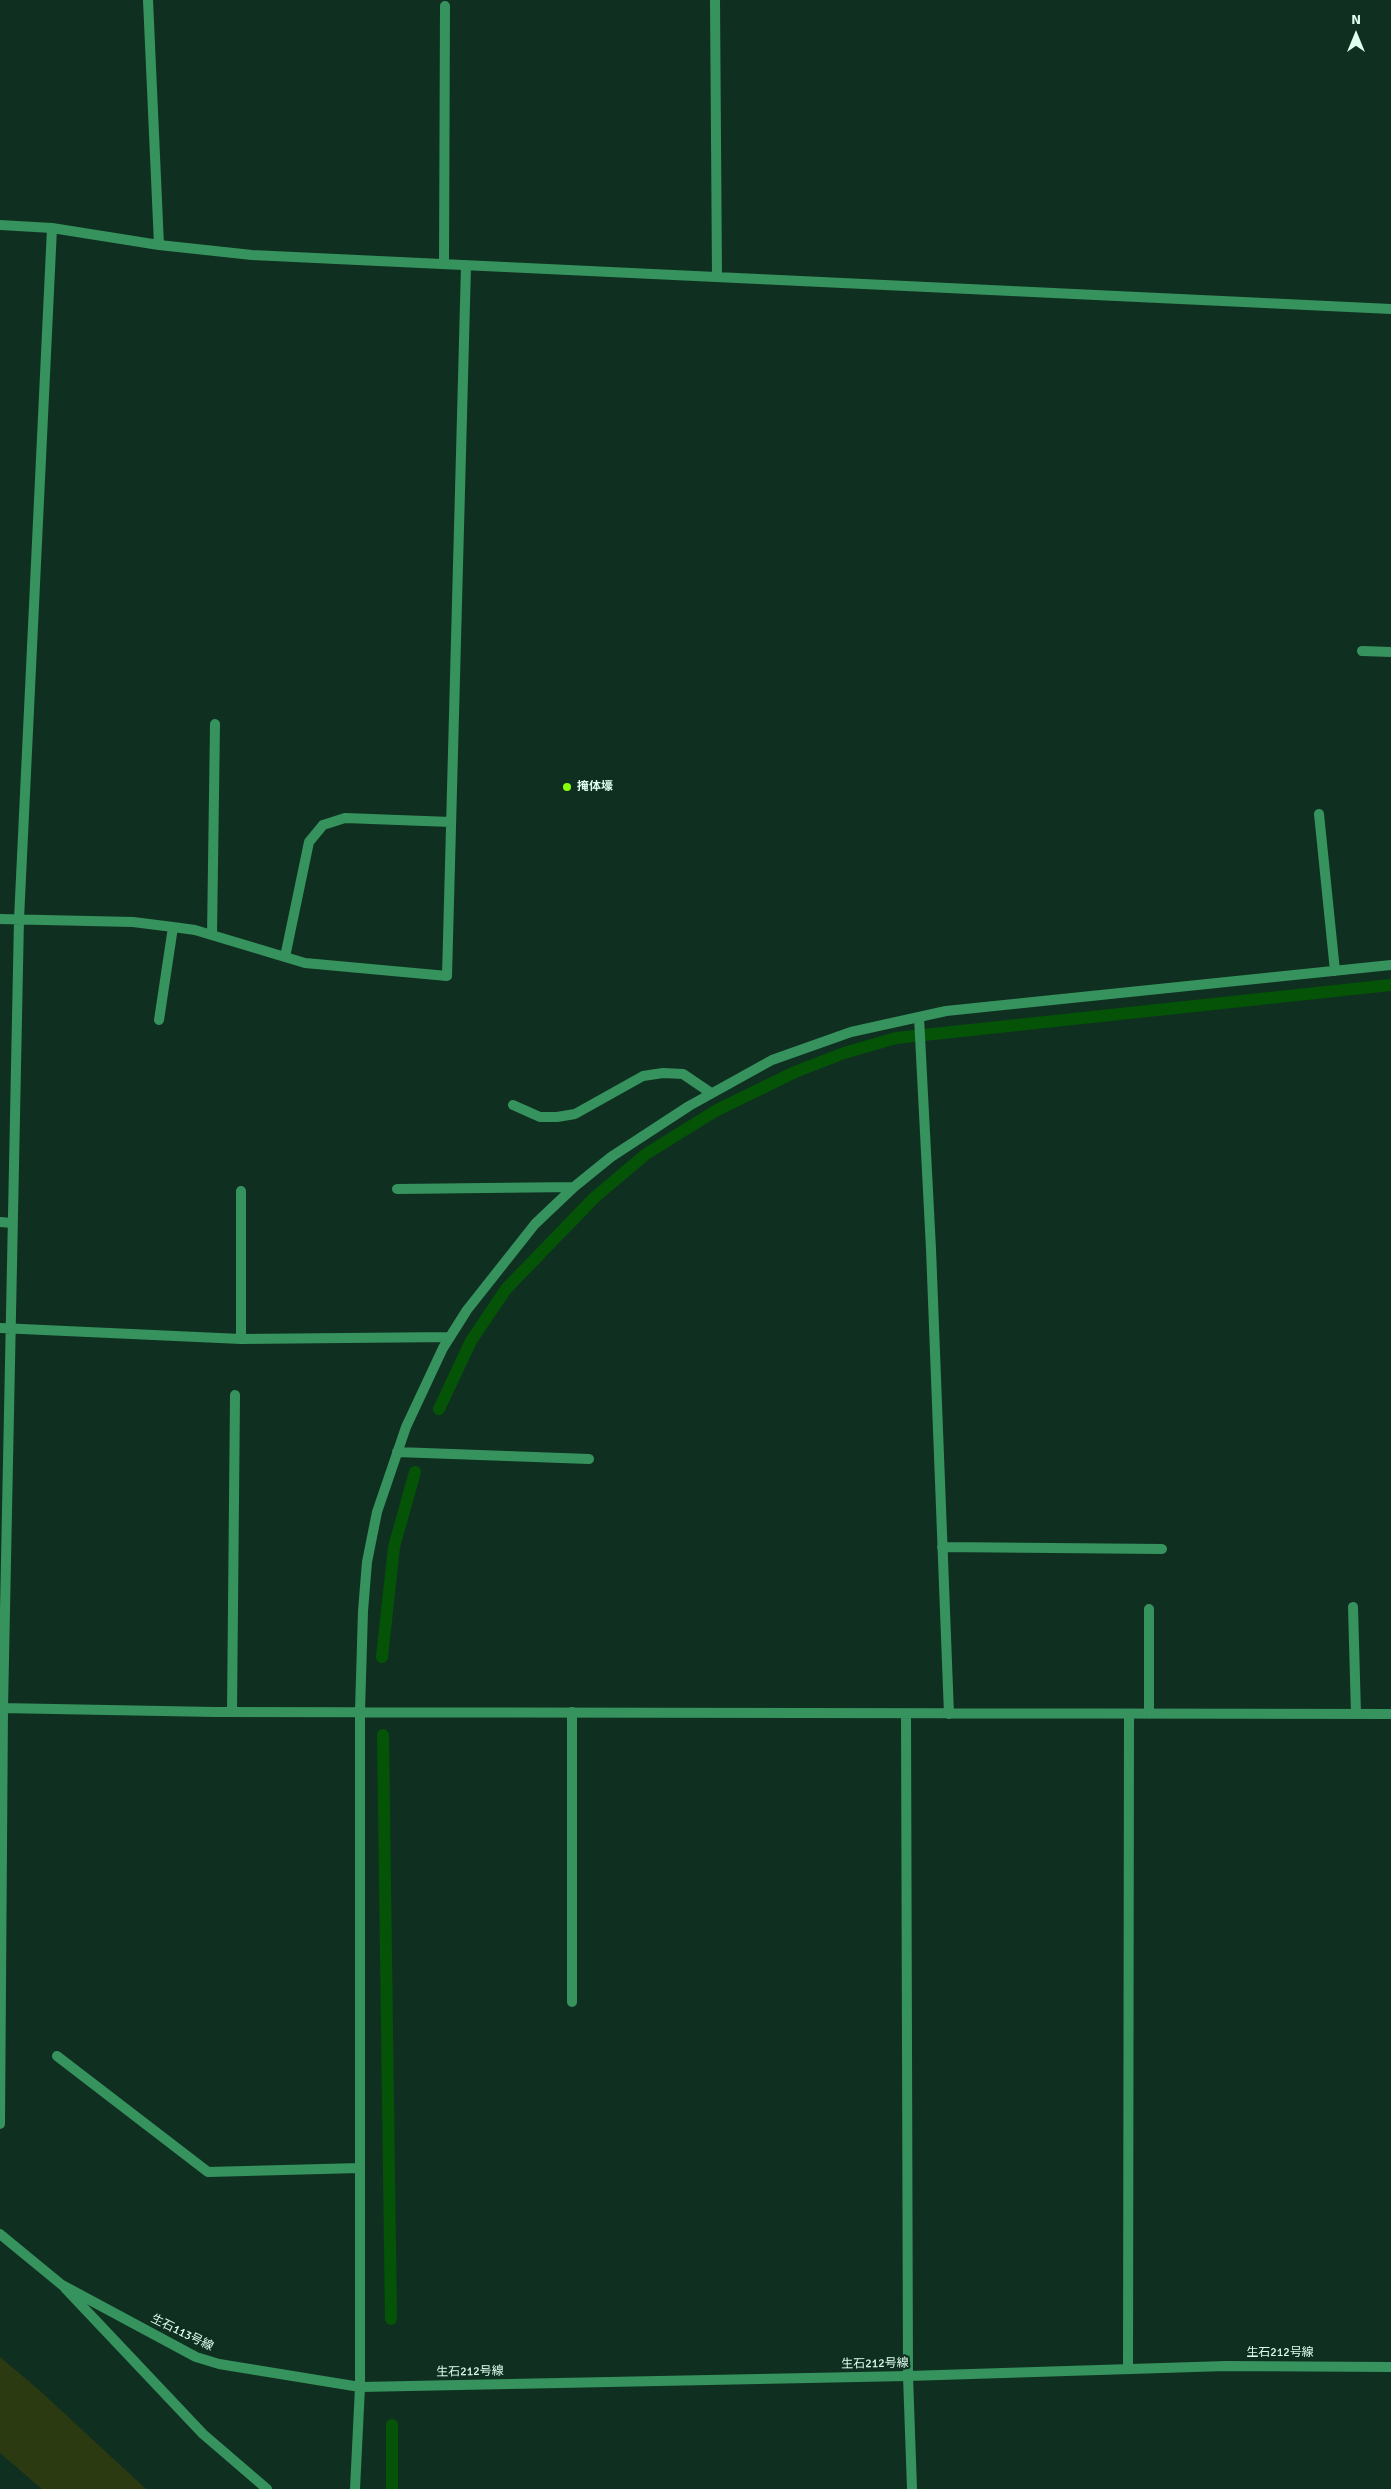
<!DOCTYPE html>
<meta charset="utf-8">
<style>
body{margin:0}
#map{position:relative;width:1391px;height:2489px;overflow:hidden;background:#0f3021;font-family:Signika,sans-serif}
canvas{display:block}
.north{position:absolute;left:1331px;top:10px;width:50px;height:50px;-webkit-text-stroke:4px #0f3021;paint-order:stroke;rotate:0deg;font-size:14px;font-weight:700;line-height:20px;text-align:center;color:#deffee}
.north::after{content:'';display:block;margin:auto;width:18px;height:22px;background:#deffee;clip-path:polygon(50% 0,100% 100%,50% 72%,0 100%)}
</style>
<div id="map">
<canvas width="1391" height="2489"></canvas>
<div class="north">N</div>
</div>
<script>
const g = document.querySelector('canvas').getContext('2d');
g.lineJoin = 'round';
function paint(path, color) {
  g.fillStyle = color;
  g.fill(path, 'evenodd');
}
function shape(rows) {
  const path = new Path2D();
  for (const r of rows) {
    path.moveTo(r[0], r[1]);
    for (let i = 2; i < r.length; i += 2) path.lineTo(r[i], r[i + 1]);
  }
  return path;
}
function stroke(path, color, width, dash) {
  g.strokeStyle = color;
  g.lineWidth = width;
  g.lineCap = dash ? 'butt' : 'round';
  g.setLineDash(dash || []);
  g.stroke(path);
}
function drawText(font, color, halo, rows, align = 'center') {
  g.font = font + ' Signika,"Noto Sans JP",sans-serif';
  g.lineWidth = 4.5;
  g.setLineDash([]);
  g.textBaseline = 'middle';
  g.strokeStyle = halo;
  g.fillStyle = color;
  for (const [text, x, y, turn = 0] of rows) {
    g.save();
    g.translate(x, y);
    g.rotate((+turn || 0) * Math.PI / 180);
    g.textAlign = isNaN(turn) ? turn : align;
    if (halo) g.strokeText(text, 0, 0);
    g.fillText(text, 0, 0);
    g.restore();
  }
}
const green = shape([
 [0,2357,39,2390,146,2489,42,2489,0,2453]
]);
const stream = shape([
 [439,1409,471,1341,506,1289,594,1198,646,1154,717,1110,795,1072,844,1053,896,1038,1391,985],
 [382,1657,394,1547,415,1472],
 [383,1735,391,2319],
 [392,2425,392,2489]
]);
const service = shape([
 [572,1712,572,2002],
 [1128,2368,1129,1714]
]);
const minor = shape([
 [148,0,159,245],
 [715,0,717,277],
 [0,225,52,228,159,245,252,255,1391,309],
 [444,264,445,6],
 [1362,651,1391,652],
 [1319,814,1335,971],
 [0,919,133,922,173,927,195,930,305,963,447,976,466,266],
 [212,935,215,724],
 [285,957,309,842,323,825,345,818,451,822],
 [919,1017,931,1249,949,1714],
 [159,1020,173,927],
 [513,1105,540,1117,557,1117,575,1114,643,1076,663,1073,683,1074,711,1093],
 [397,1189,574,1187],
 [241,1191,241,1339,450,1337],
 [0,1222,12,1223],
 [0,1328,241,1339],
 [397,1452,589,1459],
 [942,1547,1162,1549],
 [1353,1607,1356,1714],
 [1149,1609,1149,1714],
 [0,1708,215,1712,1391,1714],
 [232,1712,235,1395],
 [906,1714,908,2376,912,2489],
 [57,2056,208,2172,360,2168],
 [0,2124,3,1708,19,919,52,228],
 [65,2288,203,2434,267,2489],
 [355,2489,360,2387,360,1711,363,1611,367,1562,377,1512,406,1427,443,1348,467,1310,535,1224,574,1187,611,1157,689,1106,772,1060,851,1032,946,1011,1391,965]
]);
const tertiary = shape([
 [0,2234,62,2285,196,2357,219,2364,360,2387,908,2376,1226,2366,1391,2367]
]);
const markers = [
 [567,787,5,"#8aff0a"]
];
const poiNames = [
 ["掩体壕",577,787]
];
const streetNames = [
 ["生石113号線",182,2333,26],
 ["生石212号線",1280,2353],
 ["生石212号線",875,2364,-1],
 ["生石212号線",470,2372,-1]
];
paint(green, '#2c3a12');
stroke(stream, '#055307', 12);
stroke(service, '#36935d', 10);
stroke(minor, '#36935d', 10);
stroke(tertiary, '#36935d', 10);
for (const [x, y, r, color] of markers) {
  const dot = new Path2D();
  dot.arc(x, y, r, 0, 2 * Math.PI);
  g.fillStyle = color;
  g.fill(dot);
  stroke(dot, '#0f3021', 2);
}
drawText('bold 12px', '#deffee', '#0f3021', poiNames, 'left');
drawText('12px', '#deffee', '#0f3021', streetNames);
</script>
